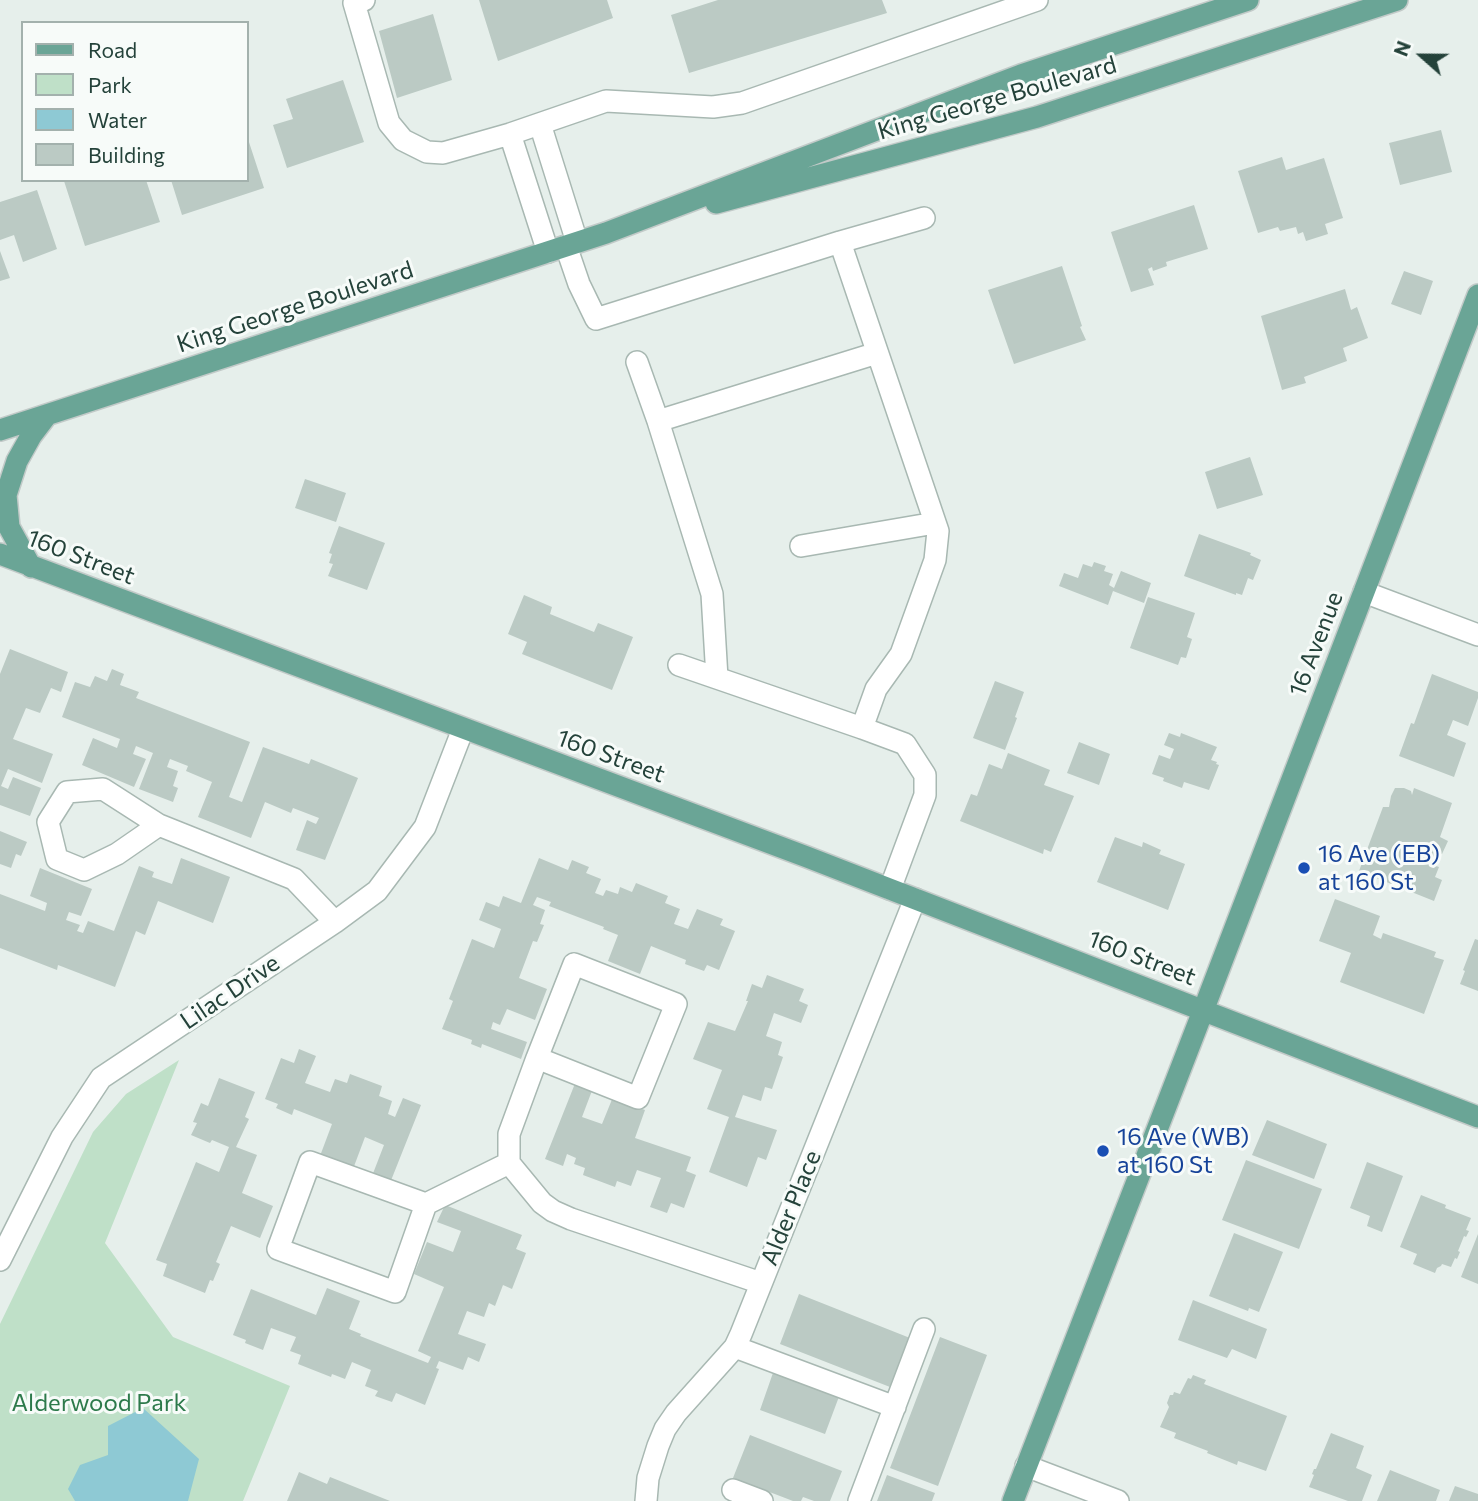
<!DOCTYPE html>
<style>
body{margin:0}
#map{position:relative;width:1478px;height:1501px;overflow:hidden;background:#e6efeb;font-family:Commissioner,sans-serif}
canvas{display:block}
.legend{position:absolute;left:21px;top:21px;width:228px;height:161px;box-sizing:border-box;background:#f7fbf9;border:2px solid #a3b1ad;margin:0;padding:9px 12px;list-style:none;font-size:21px;color:#24423a}
.legend li{display:flex;align-items:center;gap:14px;height:35px}
.legend b{width:35px;border:2px solid #a3b1ad}
.north{position:absolute;left:1387px;top:21px;width:70px;height:70px;-webkit-text-stroke:5px #f7fbf9;paint-order:stroke;rotate:291deg;font-size:19px;font-weight:700;line-height:28px;text-align:center;color:#24423a}
.north::after{content:'';display:block;margin:auto;width:24px;height:32px;background:#24423a;clip-path:polygon(50% 0,100% 100%,50% 72%,0 100%)}
</style>
<div id="map">
<canvas width="1478" height="1501"></canvas>
<ul class="legend">
<li><b style="height:9px;background:#6aa596"></b>Road</li>
<li><b style="height:19px;background:#bfe0c8"></b>Park</li>
<li><b style="height:19px;background:#8ec9d4"></b>Water</li>
<li><b style="height:19px;background:#bbcac4"></b>Building</li>
</ul>
<div class="north">N</div>
</div>
<script>
const g = document.querySelector('canvas').getContext('2d');
g.lineJoin = 'round';
function paint(path, color) {
  g.fillStyle = color;
  g.fill(path, 'evenodd');
}
function shape(rows) {
  const path = new Path2D();
  for (const r of rows) {
    path.moveTo(r[0], r[1]);
    for (let i = 2; i < r.length; i += 2) path.lineTo(r[i], r[i + 1]);
  }
  return path;
}
function stroke(path, color, width, dash) {
  g.strokeStyle = color;
  g.lineWidth = width;
  g.lineCap = dash ? 'butt' : 'round';
  g.setLineDash(dash || []);
  g.stroke(path);
}
function drawText(font, color, halo, rows, align = 'center') {
  g.font = font + ' Commissioner,sans-serif';
  g.lineWidth = 6;
  g.setLineDash([]);
  g.textBaseline = 'middle';
  g.strokeStyle = halo;
  g.fillStyle = color;
  for (const [text, x, y, turn = 0] of rows) {
    g.save();
    g.translate(x, y);
    g.rotate((+turn || 0) * Math.PI / 180);
    g.textAlign = isNaN(turn) ? turn : align;
    if (halo) g.strokeText(text, 0, 0);
    g.fillText(text, 0, 0);
    g.restore();
  }
}
const green = shape([
 [179,1060,105,1243,173,1337,290,1386,243,1501,0,1501,0,1324,93,1132,126,1094]
]);
const water = shape([
 [143,1408,199,1459,188,1501,75,1501,68,1489,80,1465,108,1455,108,1426]
]);
const building = shape([
 [479,0,607,0,613,18,498,61],
 [718,0,882,0,887,13,689,73,671,15],
 [433,14,452,80,397,98,379,31],
 [343,80,364,142,287,168,273,125,293,119,286,99],
 [1441,130,1452,172,1400,185,1389,143],
 [247,136,264,188,182,215,171,180,247,180],
 [1282,157,1286,170,1324,158,1343,218,1325,224,1328,234,1306,241,1303,232,1298,234,1296,227,1280,231,1278,227,1258,233,1238,171],
 [146,180,160,222,85,246,64,181],
 [37,190,57,249,23,262,14,235,0,240,0,202],
 [1194,205,1208,249,1166,262,1167,266,1153,271,1152,267,1148,269,1154,285,1131,292,1111,232],
 [0,251,10,278,0,281],
 [1062,266,1082,326,1080,327,1086,340,1014,364,988,290],
 [1404,271,1433,281,1421,315,1391,304],
 [1345,289,1351,310,1357,307,1368,338,1343,348,1347,361,1304,377,1306,383,1282,390,1261,316],
 [1250,457,1263,495,1217,509,1205,472],
 [305,479,346,493,336,522,295,508],
 [339,526,385,543,367,590,328,576,333,564,329,563,332,554,329,553],
 [1199,534,1251,553,1250,555,1261,560,1253,580,1248,578,1242,595,1236,593,1236,595,1184,576],
 [1094,562,1106,566,1104,571,1113,574,1109,585,1114,588,1121,571,1151,583,1144,603,1113,591,1108,605,1059,586,1064,573,1078,578,1083,564,1092,567],
 [524,595,552,607,550,614,594,632,598,623,633,637,612,690,522,654,527,642,508,634],
 [1148,597,1195,613,1187,637,1192,639,1186,658,1181,657,1178,665,1130,648],
 [10,649,68,672,61,692,51,688,40,713,26,708,13,739,53,754,42,783,8,769,1,786,8,789,13,777,41,788,30,816,0,805,0,674],
 [112,669,124,674,120,685,139,692,136,698,250,742,229,797,242,802,263,747,309,764,311,759,358,778,325,860,296,850,307,820,316,824,319,818,293,808,291,813,265,802,251,838,198,817,212,782,186,771,188,766,170,759,167,767,178,771,173,786,178,788,173,802,139,789,153,753,136,746,133,754,146,759,134,787,82,765,93,738,117,748,120,739,62,717,75,682,90,687,95,676,107,681],
 [1432,674,1478,692,1478,698,1468,726,1453,720,1447,735,1466,743,1454,777,1399,756,1411,723,1414,724],
 [995,681,1024,692,1015,717,1017,718,1005,750,973,738],
 [1169,733,1180,737,1181,733,1217,747,1211,760,1217,762,1216,764,1219,765,1209,790,1184,782,1182,788,1163,781,1164,778,1152,774,1159,755,1170,759,1174,749,1164,745],
 [1079,742,1110,754,1099,785,1067,773],
 [1008,753,1050,770,1044,785,1074,796,1051,852,1044,849,1043,854,960,821,971,794,977,796,989,764,1002,769],
 [1395,788,1404,788,1411,791,1412,795,1414,788,1452,803,1440,837,1448,841,1442,854,1438,853,1433,865,1439,867,1435,877,1442,880,1434,901,1359,871,1383,807,1389,807,1391,796],
 [0,831,27,842,21,856,16,854,11,868,0,864],
 [1115,837,1142,847,1143,842,1161,850,1159,854,1185,864,1168,910,1097,882],
 [181,858,230,877,213,923,158,901,145,935,136,931,115,987,58,965,57,970,0,948,0,894,45,911,47,903,30,896,40,868,92,889,81,916,69,912,66,920,80,925,77,931,83,933,88,921,114,931,139,866,154,872,152,877,172,884],
 [539,858,568,870,572,860,589,867,586,873,601,879,595,893,603,896,606,890,618,894,620,887,632,892,636,883,668,896,665,903,680,909,674,924,688,929,697,909,723,919,720,925,735,931,719,970,707,965,704,971,685,964,686,960,651,946,640,974,608,961,618,935,603,929,604,927,549,906,551,902,537,897,533,905,545,910,540,924,544,925,537,942,533,941,519,978,547,989,535,1020,507,1009,500,1025,493,1022,491,1029,527,1042,521,1059,482,1044,481,1048,471,1044,472,1040,442,1029,453,1001,449,999,472,939,494,948,501,929,479,920,486,902,499,907,503,896,521,903],
 [1335,899,1380,916,1373,935,1381,939,1383,933,1436,952,1434,957,1444,960,1424,1014,1340,982,1351,953,1319,941],
 [1475,939,1478,940,1478,991,1460,984,1465,971,1463,970],
 [767,975,804,989,799,1001,808,1005,801,1023,774,1013,766,1036,782,1042,778,1055,783,1057,772,1089,765,1087,761,1101,743,1095,735,1117,777,1130,766,1160,758,1157,747,1187,709,1172,729,1117,707,1109,722,1070,693,1059,708,1022,735,1031,748,1001,746,1001,752,984,762,988],
 [299,1049,316,1056,305,1083,330,1092,335,1079,347,1083,350,1074,382,1086,379,1096,392,1101,388,1114,395,1117,403,1098,421,1105,390,1183,372,1176,384,1145,365,1137,353,1169,320,1156,332,1124,294,1109,292,1115,276,1108,278,1104,265,1099,281,1058,294,1063],
 [219,1078,255,1092,245,1117,249,1119,236,1147,257,1155,242,1193,273,1206,260,1238,231,1226,216,1262,220,1264,213,1281,210,1280,205,1293,163,1276,167,1264,156,1260,196,1162,219,1172,229,1147,212,1140,210,1143,191,1135,197,1123,193,1122,201,1103,208,1106],
 [576,1081,593,1088,582,1117,602,1124,613,1097,645,1110,635,1138,691,1157,686,1171,696,1175,684,1208,671,1203,667,1213,650,1207,661,1178,637,1170,631,1186,617,1181,615,1187,583,1175,585,1168,574,1164,576,1158,567,1154,563,1166,545,1159],
 [1267,1120,1327,1144,1314,1179,1252,1155],
 [1246,1160,1322,1189,1299,1249,1222,1220],
 [1367,1162,1403,1176,1382,1232,1367,1226,1370,1216,1350,1208],
 [1421,1195,1446,1205,1445,1208,1471,1218,1466,1230,1469,1231,1466,1237,1464,1236,1458,1251,1460,1252,1457,1259,1455,1258,1451,1267,1442,1264,1441,1266,1437,1268,1435,1273,1413,1264,1417,1254,1400,1247],
 [445,1205,522,1235,516,1249,526,1253,512,1289,503,1285,495,1306,489,1303,484,1317,467,1311,458,1334,486,1344,479,1362,468,1357,463,1370,439,1361,436,1368,439,1369,425,1405,396,1393,392,1402,375,1396,378,1391,365,1386,371,1370,352,1362,345,1379,332,1374,331,1377,298,1364,301,1355,290,1351,296,1337,271,1328,263,1350,245,1343,246,1340,233,1335,251,1289,316,1315,327,1288,360,1301,349,1329,361,1334,360,1336,428,1363,431,1357,418,1351,444,1287,414,1274,427,1242,453,1252,461,1231,437,1222],
 [1234,1233,1283,1252,1259,1312,1249,1308,1248,1311,1209,1296],
 [1478,1234,1478,1284,1461,1277],
 [799,1294,910,1338,890,1387,780,1344],
 [1193,1300,1267,1329,1256,1359,1232,1349,1227,1358,1178,1340],
 [940,1337,987,1355,938,1486,890,1468],
 [774,1370,840,1394,825,1434,760,1410],
 [1193,1375,1206,1380,1204,1384,1287,1416,1266,1471,1238,1461,1237,1465,1207,1453,1208,1451,1174,1438,1176,1433,1160,1427,1169,1407,1167,1403,1170,1395,1173,1395,1174,1392,1180,1394,1188,1378,1191,1379],
 [1331,1433,1364,1446,1356,1468,1372,1475,1362,1501,1348,1501,1309,1487,1314,1475,1312,1474,1314,1469,1316,1469],
 [750,1435,842,1471,830,1501,814,1501,803,1497,801,1501,793,1501,733,1478],
 [1390,1470,1440,1490,1436,1501,1377,1501],
 [299,1472,327,1484,330,1477,390,1501,287,1501],
 [887,1475,935,1493,932,1501,877,1501],
 [1455,1486,1478,1494,1478,1501,1449,1501]
]);
const minor = shape([
 [364,0,354,3,389,123,403,140,427,152,443,153,510,134,606,101,713,107,742,103,1037,0],
 [540,124,577,242],
 [510,134,548,252],
 [840,242,938,531,935,560,901,654,876,689,862,728,905,744,925,775,925,795,890,889],
 [566,246,579,284,596,319,840,242,924,218],
 [637,362,658,421],
 [801,546,935,523],
 [1364,592,1478,635],
 [679,665,862,728],
 [717,678,712,594,658,421,877,353],
 [159,825,117,854,84,870,57,859,48,822,67,792,103,789,159,825,294,879,335,922],
 [574,964,676,1004,638,1098,537,1058,574,964],
 [509,1163,542,1203,553,1211,571,1219,761,1283],
 [426,1204,310,1162,278,1249,395,1292,426,1204,509,1163,509,1134,537,1058],
 [0,1260,62,1137,101,1078,335,922,377,891,425,827,463,729],
 [735,1347,895,1407],
 [1026,1466,1118,1501],
 [733,1490,762,1501],
 [646,1501,648,1478,658,1446,665,1429,676,1413,735,1347,741,1334,915,899],
 [859,1501,924,1329]
]);
const major = shape([
 [716,203,1037,117,1397,0],
 [0,430,606,233,1021,75,1248,0],
 [0,554,807,857,1478,1117],
 [31,567,9,527,6,495,17,461,31,436,47,415],
 [1013,1501,1203,1011,1478,295]
]);
const markers = [
 [1304,868,7,"#1a4fb4"],
 [1103,1151,7,"#1a4fb4"]
];
const streetNames = [
 ["King George Boulevard",997,98,-16],
 ["King George Boulevard",295,307,-18],
 ["160 Street",81,557,21],
 ["16 Avenue",1316,644,-69],
 ["160 Street",611,756,20],
 ["160 Street",1142,958,21],
 ["Lilac Drive",230,992,-34],
 ["Alder Place",791,1208,-68]
];
const transitNames = [
 ["16 Ave (EB)",1318,854],
 ["at 160 St",1318,882],
 ["16 Ave (WB)",1117,1137],
 ["at 160 St",1117,1165]
];
const parkNames = [
 ["Alderwood Park",99,1403]
];
paint(green, '#bfe0c8');
paint(water, '#8ec9d4');
paint(building, '#bbcac4');
stroke(minor, '#a8b8b2', 24);
stroke(major, '#c2cac8', 24);
stroke(minor, '#fff', 21);
stroke(major, '#6aa596', 21);
for (const [x, y, r, color] of markers) {
  const dot = new Path2D();
  dot.arc(x, y, r, 0, 2 * Math.PI);
  g.fillStyle = color;
  g.fill(dot);
  stroke(dot, '#f7fbf9', 2.5);
}
drawText('24px', '#24423a', '#f7fbf9', streetNames);
drawText('24px', '#164399', '#f7fbf9', transitNames, 'left');
drawText('24px', '#2d7a4b', '#f7fbf9', parkNames);
</script>
